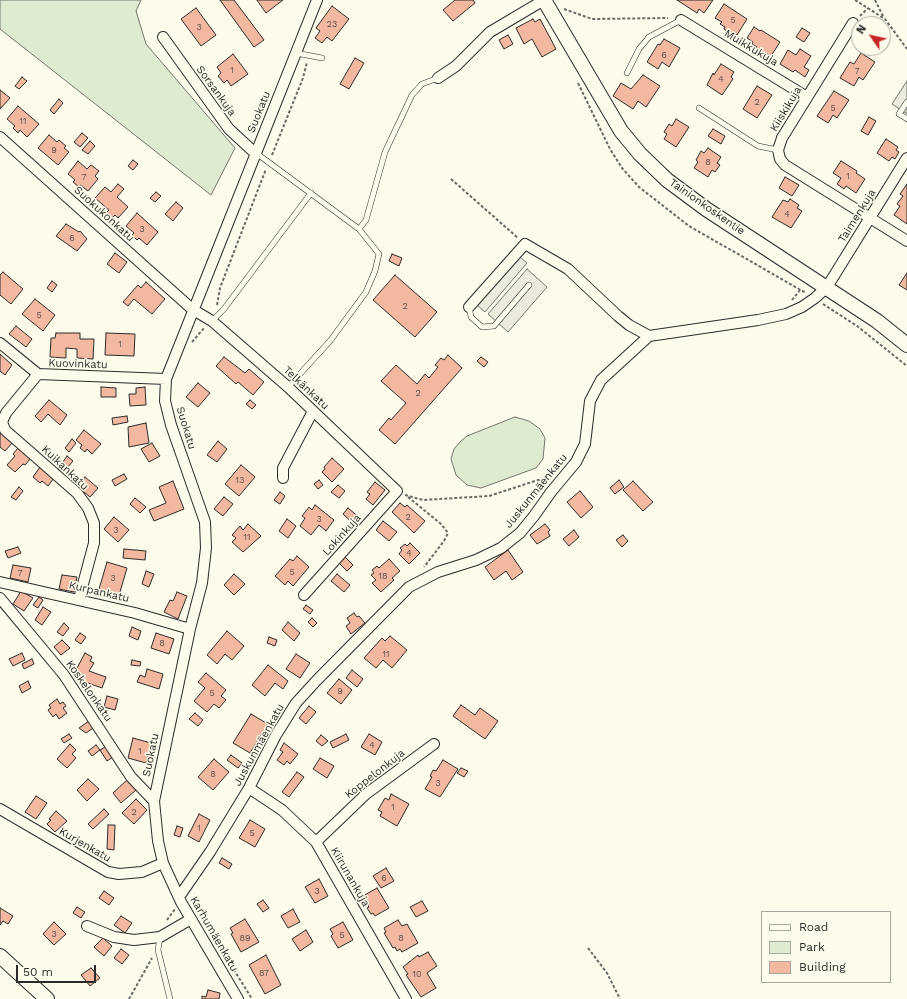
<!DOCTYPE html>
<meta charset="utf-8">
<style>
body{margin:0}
#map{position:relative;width:907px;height:999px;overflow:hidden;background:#fdfbea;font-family:"Work Sans",sans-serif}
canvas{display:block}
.legend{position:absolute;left:761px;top:911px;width:130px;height:72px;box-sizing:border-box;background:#fdfbea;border:1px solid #a9a89e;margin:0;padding:5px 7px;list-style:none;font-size:12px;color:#2b2b2b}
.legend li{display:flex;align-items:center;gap:8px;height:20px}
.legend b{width:20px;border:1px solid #a9a89e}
.north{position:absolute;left:851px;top:16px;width:40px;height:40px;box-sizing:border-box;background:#fdfbea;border:1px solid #a9a89e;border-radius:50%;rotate:304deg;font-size:11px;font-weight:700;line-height:16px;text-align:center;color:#2b2b2b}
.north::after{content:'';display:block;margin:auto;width:14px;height:18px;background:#c62828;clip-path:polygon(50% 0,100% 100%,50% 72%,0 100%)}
.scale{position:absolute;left:16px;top:965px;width:80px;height:18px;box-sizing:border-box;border:2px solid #2b2b2b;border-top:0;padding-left:5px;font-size:12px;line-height:14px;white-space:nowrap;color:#2b2b2b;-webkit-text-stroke:3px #fdfbea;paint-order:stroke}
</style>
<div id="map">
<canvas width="907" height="999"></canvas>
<ul class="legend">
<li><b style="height:5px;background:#fdfbea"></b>Road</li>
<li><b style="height:11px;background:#deebd1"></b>Park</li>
<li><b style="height:11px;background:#f2b8a0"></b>Building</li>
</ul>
<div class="north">N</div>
<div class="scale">50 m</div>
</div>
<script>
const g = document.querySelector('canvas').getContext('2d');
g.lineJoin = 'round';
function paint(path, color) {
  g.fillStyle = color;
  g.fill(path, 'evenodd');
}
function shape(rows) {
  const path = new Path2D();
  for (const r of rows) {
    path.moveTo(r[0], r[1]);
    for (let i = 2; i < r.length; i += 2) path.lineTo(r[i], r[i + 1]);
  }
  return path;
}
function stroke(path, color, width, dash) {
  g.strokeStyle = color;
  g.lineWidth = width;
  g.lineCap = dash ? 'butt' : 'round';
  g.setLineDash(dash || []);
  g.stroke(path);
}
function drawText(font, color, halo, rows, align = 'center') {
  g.font = font + ' "Work Sans",sans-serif';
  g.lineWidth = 3;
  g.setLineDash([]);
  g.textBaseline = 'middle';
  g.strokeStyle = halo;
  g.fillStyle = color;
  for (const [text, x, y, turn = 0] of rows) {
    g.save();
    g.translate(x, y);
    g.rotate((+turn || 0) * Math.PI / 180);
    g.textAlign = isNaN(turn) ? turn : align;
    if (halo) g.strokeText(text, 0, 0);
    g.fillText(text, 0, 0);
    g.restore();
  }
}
const green = shape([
 [0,0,141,0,136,11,146,44,235,148,211,195,0,29,0,0],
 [515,417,529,421,540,429,545,438,543,459,536,468,481,488,467,485,456,475,451,459,454,449,461,441,467,436,515,417]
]);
const parking = shape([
 [907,81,907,114,892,104,907,81],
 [519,256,527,263,485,312,477,305,519,256],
 [527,269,547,287,508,332,488,314,527,269]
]);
const building = shape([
 [220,0,234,0,264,40,254,47,220,0],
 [257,0,283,0,266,13,257,0],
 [455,0,473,0,475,3,453,21,443,10,455,0],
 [677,0,713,0,704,13,699,9,697,13,677,0],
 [724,4,747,19,737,35,732,32,731,34,724,29,725,27,720,24,722,22,715,18,724,4],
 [332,6,349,19,332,41,327,37,322,43,315,38,320,31,316,28,332,6],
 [196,8,216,35,201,46,181,19,196,8],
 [533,19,535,22,540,19,556,49,542,57,532,39,524,44,516,28,533,19],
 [754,27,760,31,761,30,780,42,771,56,756,48,757,47,752,44,753,42,747,38,754,27],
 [802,28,810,33,804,42,796,37,802,28],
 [508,35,513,44,504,49,499,40,508,35],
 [664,39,680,48,669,67,662,62,658,69,647,62,658,44,660,45,664,39],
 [800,49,811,56,804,67,809,70,805,77,795,70,793,72,780,64,788,50,796,55,800,49],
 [861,53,875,62,863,80,859,77,854,86,840,78,850,62,854,64,861,53],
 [233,54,248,74,231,86,227,80,224,83,218,76,221,73,217,67,233,54],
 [355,58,364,63,349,89,340,84,355,58],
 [721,64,734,72,731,77,733,79,722,95,707,85,713,73,714,75,721,64],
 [643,75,660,86,646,107,638,101,633,109,613,96,621,83,631,89,643,75],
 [22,77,27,81,19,89,15,86,22,77],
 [757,86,772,95,757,118,743,109,757,86],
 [0,90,10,98,0,109,0,90],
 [834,91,849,100,837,118,833,115,828,123,817,116,834,91],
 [59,99,63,103,54,114,50,110,59,99],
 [18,106,39,124,27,137,20,130,18,133,13,128,15,126,7,119,18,106],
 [869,117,876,121,868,135,861,131,869,117],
 [676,119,689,127,676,147,664,139,667,134,664,132,669,124,672,126,676,119],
 [713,129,725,136,721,144,708,136,713,129],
 [82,133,88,138,80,147,74,142,82,133],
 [49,135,57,142,59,140,66,146,64,148,69,152,58,165,38,148,49,135],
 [886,139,898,147,896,150,899,152,895,159,892,157,889,161,877,153,886,139],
 [90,141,95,146,88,154,82,150,90,141],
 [708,148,721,157,717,163,720,165,715,172,712,170,708,177,694,168,698,162,696,160,701,151,704,153,708,148],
 [133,160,138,164,133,170,128,166,133,160],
 [78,161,87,169,91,165,99,171,95,176,98,179,88,191,80,185,79,187,73,182,75,180,68,174,78,161],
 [841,161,857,171,856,173,865,179,856,193,846,186,844,189,837,184,841,178,833,173,841,161],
 [785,177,799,185,792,196,779,188,785,177],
 [118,184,124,189,117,197,128,207,118,218,115,215,112,218,106,213,109,210,95,198,105,187,111,192,118,184],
 [907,184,907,224,894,215,900,206,897,204,903,196,900,194,907,184],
 [156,192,161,196,155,202,150,198,156,192],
 [790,199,799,205,797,208,802,211,791,228,772,217,783,200,788,202,790,199],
 [176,202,183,208,173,221,165,214,176,202],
 [137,213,158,232,147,245,139,238,137,240,132,235,134,233,126,226,137,213],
 [66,224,79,232,80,231,87,239,77,251,56,236,66,224],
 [115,253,127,262,119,273,107,264,115,253],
 [392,254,402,258,399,266,389,261,392,254],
 [3,272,23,289,11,304,0,295,0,275,3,272],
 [907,273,907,290,899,285,907,273],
 [395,275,437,312,415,337,373,300,395,275],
 [52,281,57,285,52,292,47,288,52,281],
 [146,282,165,299,152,314,134,299,128,306,123,302,138,285,141,288,146,282],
 [35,299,55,315,43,331,22,314,35,299],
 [16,326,32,339,26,347,9,334,16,326],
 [56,333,80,333,80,339,94,339,93,359,77,358,77,349,66,348,66,358,50,357,51,338,55,338,56,333],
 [106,333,135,334,134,356,105,355,106,333],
 [0,354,12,365,5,375,0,371,0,354],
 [448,355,462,368,395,444,379,430,389,418,391,420,406,403,381,381,396,365,417,384,425,374,429,378,438,367,435,365,441,358,444,360,448,355],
 [224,357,245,373,249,369,264,382,253,395,238,382,236,384,216,366,224,357],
 [481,357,488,362,484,367,477,361,481,357],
 [198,383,210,393,198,407,186,397,198,383],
 [101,387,116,388,116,397,101,397,101,387],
 [145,387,146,405,130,406,129,394,136,394,136,388,145,387],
 [49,400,67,415,60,425,48,414,41,422,35,416,49,400],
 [250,400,256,405,252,409,246,404,250,400],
 [127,416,128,422,113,425,112,418,127,416],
 [146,423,149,443,129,447,128,427,146,423],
 [84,430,101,444,92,454,87,449,85,452,80,448,82,445,76,440,84,430],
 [0,431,13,442,5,451,0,447,0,431],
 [72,439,76,443,69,452,65,448,72,439],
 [218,441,227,449,217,462,207,455,218,441],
 [152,443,160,456,149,462,141,449,152,443],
 [18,448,31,458,25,465,23,464,15,472,7,465,15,456,13,454,18,448],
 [67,456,73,461,63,473,58,469,67,456],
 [332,458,344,469,332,482,322,472,325,469,324,467,332,458],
 [241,465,255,477,239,496,225,484,241,465],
 [40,467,54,478,48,486,42,481,40,483,33,477,40,467],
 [124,474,127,479,115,486,112,480,124,474],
 [85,477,98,488,90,497,78,487,85,477],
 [319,480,323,485,318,489,314,484,319,480],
 [619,480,624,487,615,494,610,488,619,480],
 [173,481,184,509,154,521,149,510,166,503,159,487,173,481],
 [633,481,653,502,643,511,623,490,633,481],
 [375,482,385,490,373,505,366,499,370,494,367,492,375,482],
 [338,485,345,491,339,498,331,492,338,485],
 [19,487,23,491,16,500,11,497,19,487],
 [580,491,593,507,581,518,567,502,580,491],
 [280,492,285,496,280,504,274,500,280,492],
 [224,497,233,504,223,516,214,509,224,497],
 [135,498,146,507,140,513,130,504,135,498],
 [400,503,405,507,407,505,425,521,414,533,392,512,400,503],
 [315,505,334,520,326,531,319,525,311,535,300,526,305,518,302,516,309,507,312,510,315,505],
 [348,508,360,518,355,525,343,514,348,508],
 [114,517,129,530,118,542,104,529,114,517],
 [287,519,296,526,288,538,279,531,287,519],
 [383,521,397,532,389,541,376,530,383,521],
 [248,524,261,536,243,552,232,542,236,538,232,535,240,526,243,530,248,524],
 [545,524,550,530,548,532,550,536,537,544,530,535,545,524],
 [574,530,579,537,569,546,563,539,574,530],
 [623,535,628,541,622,547,616,540,623,535],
 [410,543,420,553,409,564,399,554,402,550,400,548,405,544,407,546,410,543],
 [18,547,21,553,8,558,5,551,18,547],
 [124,549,146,551,145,560,123,558,124,549],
 [508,550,523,572,512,580,506,571,494,580,485,567,508,550],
 [297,556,309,567,293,586,288,581,285,585,275,576,290,559,293,561,297,556],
 [345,557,353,565,347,571,339,563,345,557],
 [389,559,400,571,392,578,394,580,381,592,372,583,376,580,371,575,374,573,372,570,377,566,379,568,389,559],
 [107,562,127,568,120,592,122,593,120,601,104,596,105,591,99,589,107,562],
 [13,565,31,568,28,582,10,578,13,565],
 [146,571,154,574,149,587,142,584,146,571],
 [234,574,245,584,234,595,224,585,234,574],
 [337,574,350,585,344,592,331,581,337,574],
 [62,575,77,577,74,592,59,589,62,575],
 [21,591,33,598,24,611,13,604,21,591],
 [177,592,187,596,178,619,164,612,170,600,173,601,177,592],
 [39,597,43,600,38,608,33,605,39,597],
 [306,605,313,610,310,614,303,609,306,605],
 [43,607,51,612,42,625,35,620,43,607],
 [354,613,357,617,359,616,365,623,351,634,346,626,350,623,347,618,354,613],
 [312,618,317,623,313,627,308,622,312,618],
 [288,622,300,633,294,641,282,630,288,622],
 [64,623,69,628,63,636,57,632,64,623],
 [132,627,141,631,138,640,129,636,132,627],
 [227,631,244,646,232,660,225,654,217,664,207,655,227,631],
 [80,633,86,637,81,644,75,640,80,633],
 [156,633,174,639,169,654,151,648,156,633],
 [390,636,407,650,392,668,383,660,376,668,364,658,382,638,385,641,390,636],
 [269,637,277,640,275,646,267,643,269,637],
 [62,640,70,648,61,655,54,647,62,640],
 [22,653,25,660,13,666,9,659,22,653],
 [85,653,92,657,90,661,94,663,89,671,106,677,102,688,82,681,84,676,75,672,85,653],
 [296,654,310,663,300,678,286,669,296,654],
 [32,659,34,664,24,669,22,664,32,659],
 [132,660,141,662,140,666,131,665,132,660],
 [268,665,288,681,283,689,275,683,265,696,252,685,268,665],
 [147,669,163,674,159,689,137,682,140,675,145,677,147,669],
 [352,670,363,679,357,687,346,678,352,670],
 [206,673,226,690,221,696,226,700,219,708,214,704,207,712,194,701,205,688,198,682,206,673],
 [339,679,352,690,341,704,327,693,339,679],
 [28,681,31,688,22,693,19,686,28,681],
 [107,696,118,699,115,710,104,707,107,696],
 [57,699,60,704,63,702,66,706,63,708,67,713,59,719,56,714,53,717,48,710,51,708,49,705,57,699],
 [461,705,475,715,480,708,498,721,485,739,453,716,461,705],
 [309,706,316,712,306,724,299,718,309,706],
 [195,713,203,720,198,726,189,719,195,713],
 [251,714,268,724,250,753,233,743,251,714],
 [89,721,93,728,86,733,79,728,89,721],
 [69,734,72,738,64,743,61,739,69,734],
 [346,734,349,740,333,748,330,742,346,734],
 [369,734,382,742,375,755,361,747,369,734],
 [321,735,328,741,322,746,316,741,321,735],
 [133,738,151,743,146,763,128,758,133,738],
 [284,743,298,754,290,764,287,761,284,765,277,760,283,752,280,750,284,743],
 [70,744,76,750,72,754,76,758,67,768,57,759,70,744],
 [96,745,100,750,92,756,88,751,96,745],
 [107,746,113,757,107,761,100,750,107,746],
 [231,755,242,763,238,768,227,760,231,755],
 [320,758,334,766,327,778,313,769,320,758],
 [214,759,229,772,213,790,198,777,214,759],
 [443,760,458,769,440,797,425,789,432,777,430,776,433,770,436,771,443,760],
 [461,768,468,771,464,777,457,773,461,768],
 [297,772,304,777,289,797,282,792,297,772],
 [88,779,99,789,87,801,77,790,88,779],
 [127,780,136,790,121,803,113,793,127,780],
 [391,794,409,804,397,826,380,816,382,812,378,810,385,798,389,800,391,794],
 [36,796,47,803,36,819,25,812,36,796],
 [136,799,147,810,134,824,122,813,136,799],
 [104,809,109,814,93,829,88,824,104,809],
 [56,811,67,821,55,832,47,824,51,820,49,819,56,811],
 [199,814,210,820,199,842,188,836,199,814],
 [250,820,265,829,255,847,239,838,250,820],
 [108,825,115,825,114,850,107,849,108,825],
 [177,826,183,828,180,837,174,835,177,826],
 [222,858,232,864,229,869,219,863,222,858],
 [386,868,394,881,381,888,373,876,386,868],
 [319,879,328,896,315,903,305,887,319,879],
 [377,888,389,908,375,916,373,913,371,914,367,908,369,907,363,896,377,888],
 [104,891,114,898,109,905,99,898,104,891],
 [263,900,269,908,263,912,257,904,263,900],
 [422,901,428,911,416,917,410,907,422,901],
 [77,907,85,912,81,918,73,913,77,907],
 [0,908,13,916,8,924,3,921,0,925,0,908],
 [293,909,300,922,288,928,281,916,293,909],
 [121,916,132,923,125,933,114,925,121,916],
 [245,919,259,942,241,952,231,934,233,933,230,928,245,919],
 [398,920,402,926,407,924,418,943,402,952,400,949,397,951,395,947,393,948,384,933,386,932,384,928,398,920],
 [54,922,66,934,54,945,43,934,54,922],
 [343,922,353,940,338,948,331,936,333,934,330,929,343,922],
 [306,930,313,942,300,951,292,939,306,930],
 [103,938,112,946,104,956,94,947,103,938],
 [121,949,129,955,122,964,114,958,121,949],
 [428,952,437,966,427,973,436,988,421,997,406,975,408,974,403,967,418,955,419,957,428,952],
 [266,955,281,985,265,994,249,965,266,955],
 [91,968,100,978,90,986,81,975,91,968],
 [208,990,220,993,219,999,202,999,202,996,206,997,208,990]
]);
const path = shape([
 [855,0,885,19,907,49],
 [875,0,884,18],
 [564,9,592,19,668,18],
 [860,16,868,8],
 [578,83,610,149,622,168,639,187,689,226,806,293],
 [272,155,303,78,307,62],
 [451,179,518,238],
 [792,300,800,290],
 [823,304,857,326,907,366],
 [217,305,220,288,266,169],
 [192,342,205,327],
 [405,495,423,500,489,496,538,480,548,480],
 [408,497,441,524,448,533,444,541,424,567],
 [167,920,175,909],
 [218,944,252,999],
 [588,948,607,973,620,999],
 [129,999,152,958]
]);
const lane = shape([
 [296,53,322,58],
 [627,73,639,49,649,37,681,20],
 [907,102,899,114,907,119],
 [699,108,758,146,778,150],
 [256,153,359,229,379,254,375,271,366,292,330,341,288,387],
 [359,229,366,220,385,152,412,95,422,84,438,78],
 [469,307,471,317,482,327,494,326,529,285],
 [212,321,224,309,311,193],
 [160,937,158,950,170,999]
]);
const street = shape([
 [681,20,807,97],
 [853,23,782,138,778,150,780,159,785,165,907,241],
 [163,37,229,129,255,153],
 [438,78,456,66,490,32,544,0],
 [0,137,192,309,212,321,288,387,397,491,304,595],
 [469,307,525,244,568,269,618,316,629,325,649,336],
 [0,343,38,374,166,379],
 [38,374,6,413,2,422,5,430,77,493,88,508,94,523,94,543,79,599],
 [283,478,283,468,313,411],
 [0,582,135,613,190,629],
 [0,598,64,675,131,777,154,801],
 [249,788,282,810,316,842,406,999],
 [0,809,108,872,119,874,142,872,163,863],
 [316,842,366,794,434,744],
 [179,897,210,852,249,788,276,735,296,703,317,680,409,587,438,572,476,560,501,548,520,533,534,516,551,492,576,462,585,444,590,401,601,380,649,336,758,320,786,314,802,307,815,298,827,287,907,158],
 [87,926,114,937,134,940,160,937,191,919],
 [238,999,181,902,163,863,158,841,154,801,190,629,202,583,206,548,205,522,171,425,165,401,166,379,317,0]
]);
const secondary = shape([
 [544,0,621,131,640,154,667,180,706,209,877,321,907,345],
 [0,956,47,999]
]);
const numberNames = [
 ["5",733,20],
 ["23",332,24],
 ["3",199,27],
 ["6",664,55],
 ["1",232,70],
 ["7",857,71],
 ["4",721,79],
 ["2",757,102],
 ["5",833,108],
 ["11",23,121],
 ["9",54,150],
 ["8",708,162],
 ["1",848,176],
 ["7",84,177],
 ["4",787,214],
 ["3",142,229],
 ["6",72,238],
 ["2",405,306],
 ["5",39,315],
 ["1",120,344],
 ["2",418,393],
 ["13",240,480],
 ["2",408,517],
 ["3",319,519],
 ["3",116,530],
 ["11",247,537],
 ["4",409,553],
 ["5",292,572],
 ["7",20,573],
 ["18",383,576],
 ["3",113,578],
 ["8",162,643],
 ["11",386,654],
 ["9",340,691],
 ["5",212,693],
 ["4",372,745],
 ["1",140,751],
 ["8",213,774],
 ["3",438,783],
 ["1",393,807],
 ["2",134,812],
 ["1",199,828],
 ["5",252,833],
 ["6",384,878],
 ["3",317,891],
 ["3",54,934],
 ["5",342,935],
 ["89",245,938],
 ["8",401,938],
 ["87",264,973],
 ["10",417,974]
];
const streetNames = [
 ["Muikkukuja",751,48,31],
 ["Sorsankuja",216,91,54],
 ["Kiiskikuja",786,109,-59],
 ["Suokatu",259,112,-68],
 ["Tainionkoskentie",707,207,35],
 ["Suokukonkatu",104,214,42],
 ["Taimenkuja",857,216,-58],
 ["Kuovinkatu",78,364,2],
 ["Telkänkatu",306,388,43],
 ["Suokatu",186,428,73],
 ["Kuikankatu",65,468,43],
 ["Juskunmäenkatu",536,491,-51],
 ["Lokinkuja",342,535,-48],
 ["Kurpankatu",99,592,13],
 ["Koskelonkatu",89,691,55],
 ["Juskunmäenkatu",259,745,-61],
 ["Suokatu",151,755,-78],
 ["Koppelonkuja",375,774,-38],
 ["Kurjenkatu",85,845,30],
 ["Kiirunankuja",350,877,60],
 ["Karhumäenkatu",214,934,60]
];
paint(green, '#deebd1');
stroke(green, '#74746e', 1);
paint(parking, '#eceadb');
stroke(parking, '#74746e', 1);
paint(building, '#f2b8a0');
stroke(building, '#2b2b2b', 1);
stroke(lane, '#2b2b2b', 6);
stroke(street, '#2b2b2b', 12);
stroke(secondary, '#2b2b2b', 16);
stroke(path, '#6a6964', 2, [3, 2]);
stroke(lane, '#fdfbea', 5);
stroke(street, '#fdfbea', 10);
stroke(secondary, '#fdfbea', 14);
drawText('9px', '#5d4e48', null, numberNames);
drawText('11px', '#2b2b2b', '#fdfbea', streetNames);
</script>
